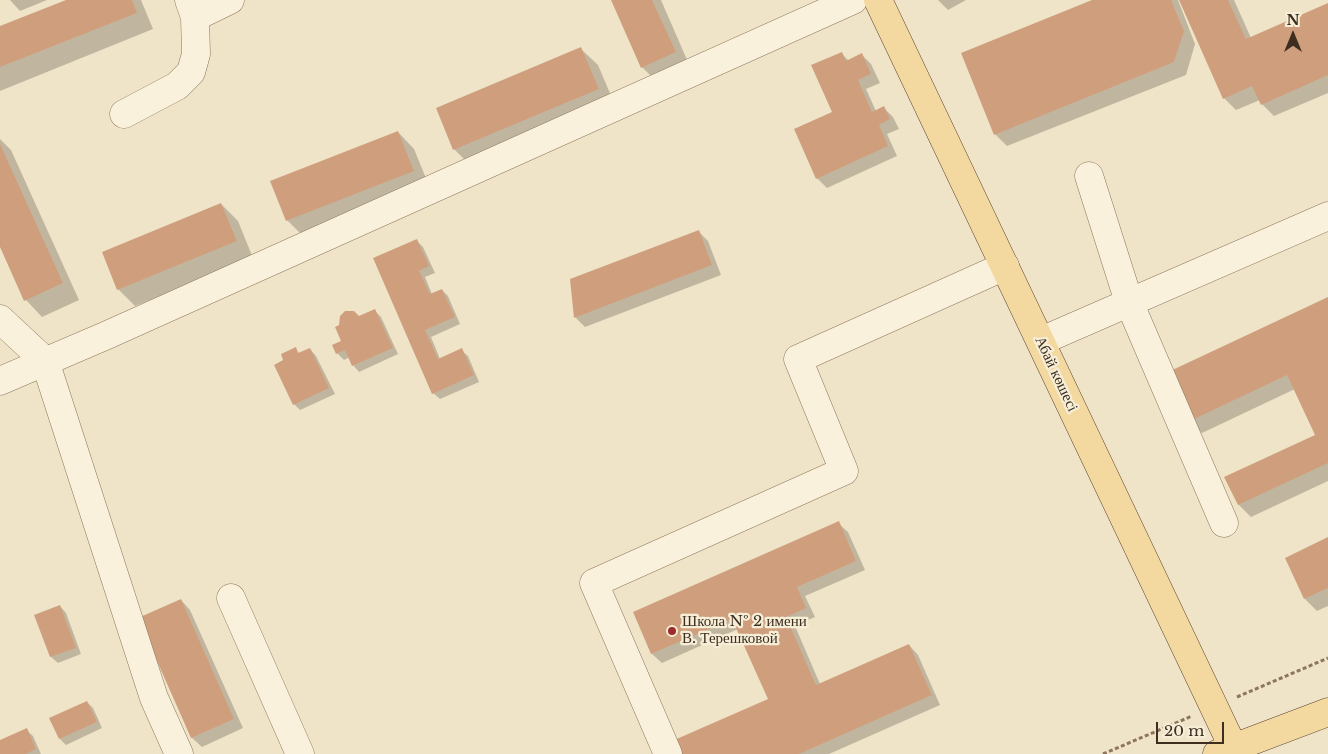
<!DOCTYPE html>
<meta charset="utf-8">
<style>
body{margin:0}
#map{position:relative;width:1328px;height:754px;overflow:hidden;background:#f0e4c8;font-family:"Libre Baskerville",serif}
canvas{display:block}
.north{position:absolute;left:1268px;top:10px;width:50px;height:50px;-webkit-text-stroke:4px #f7eed8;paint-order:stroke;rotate:0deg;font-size:14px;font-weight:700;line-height:20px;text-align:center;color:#3d2e20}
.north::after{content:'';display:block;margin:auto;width:18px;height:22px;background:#3d2e20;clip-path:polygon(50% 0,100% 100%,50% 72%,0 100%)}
.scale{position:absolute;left:1156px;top:722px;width:68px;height:22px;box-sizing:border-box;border:2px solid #3d2e20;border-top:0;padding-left:6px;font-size:15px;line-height:18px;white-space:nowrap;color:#3d2e20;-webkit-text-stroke:4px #f7eed8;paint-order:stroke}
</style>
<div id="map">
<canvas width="1328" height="754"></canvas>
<div class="north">N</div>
<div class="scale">20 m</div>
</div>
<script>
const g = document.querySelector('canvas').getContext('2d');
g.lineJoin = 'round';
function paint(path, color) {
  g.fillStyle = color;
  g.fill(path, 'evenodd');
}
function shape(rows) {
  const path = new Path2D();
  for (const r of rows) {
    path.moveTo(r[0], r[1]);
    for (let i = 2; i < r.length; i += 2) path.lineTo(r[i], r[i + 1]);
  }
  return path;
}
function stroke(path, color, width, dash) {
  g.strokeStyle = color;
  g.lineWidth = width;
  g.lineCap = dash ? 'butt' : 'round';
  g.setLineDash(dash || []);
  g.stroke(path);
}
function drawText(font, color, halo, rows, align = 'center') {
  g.font = font + ' "Libre Baskerville",serif';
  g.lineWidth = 4.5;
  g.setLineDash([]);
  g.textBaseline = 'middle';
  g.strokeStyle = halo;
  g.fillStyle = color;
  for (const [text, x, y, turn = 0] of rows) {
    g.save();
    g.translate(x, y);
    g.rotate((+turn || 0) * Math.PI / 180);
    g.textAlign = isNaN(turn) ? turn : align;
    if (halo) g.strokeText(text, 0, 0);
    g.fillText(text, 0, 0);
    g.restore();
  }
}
const shadow = shape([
 [10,0,47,0,20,11],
 [69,0,141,0,153,29,0,91,0,28],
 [612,0,661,0,691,69,659,84,642,67],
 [938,0,966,0,948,10],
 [1096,0,1178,0,1195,44,1186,75,1007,146,995,134],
 [1181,0,1234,0,1251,38,1328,5,1328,93,1274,116,1262,104,1260,100,1236,110,1224,98],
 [581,49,598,65,615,105,471,166,454,149],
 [841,53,849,61,862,55,871,64,880,83,866,89,876,111,884,108,893,117,899,129,887,134,897,156,827,188,817,178,834,113],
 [398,132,414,149,430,188,304,237,287,220],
 [0,139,11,150,79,300,42,317,26,300,0,244],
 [221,204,238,221,253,258,135,306,118,289],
 [698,231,708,241,721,275,585,327,576,318,571,280],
 [417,241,423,247,435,273,425,277,432,294,442,290,448,296,460,324,431,337,440,359,461,350,468,356,479,382,440,399,433,393,375,259],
 [1328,299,1328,481,1251,517,1239,505,1226,478,1317,435,1295,389,1202,433,1189,421],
 [375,311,381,317,398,354,359,372,353,365,350,357,344,360,337,353,334,345,343,342,359,318],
 [295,349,300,354,310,349,316,356,335,394,300,410,294,404,285,361],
 [838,523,848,532,865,570,805,596,815,617,795,626,820,684,909,645,918,655,940,705,829,754,679,754,770,700,738,629,662,663,652,654,634,613],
 [1328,539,1328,606,1317,611,1305,599,1286,559],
 [181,600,190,610,243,728,202,747,192,738,139,619],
 [60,606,66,613,81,654,58,663,51,657,36,615],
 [87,702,93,708,102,728,66,745,60,739],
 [26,730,33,736,41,754,0,754,0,741]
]);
const building = shape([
 [66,0,132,0,137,13,0,67,0,26],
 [611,0,652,0,676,52,641,68],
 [1092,0,1171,0,1184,31,1174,62,994,135,961,53],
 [1179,0,1228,0,1246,39,1328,3,1328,75,1261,105,1252,86,1223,99],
 [581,47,599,89,453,150,436,108],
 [842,52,846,61,862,53,871,74,858,80,872,112,884,106,890,119,879,125,888,146,816,179,794,129,832,112,811,65],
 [398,131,414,171,286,221,270,181],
 [0,144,63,283,24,301,0,247],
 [221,203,237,241,117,290,102,252],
 [699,230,712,265,574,318,570,279],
 [417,239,429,266,419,271,430,294,442,289,455,317,425,330,438,359,462,348,474,375,432,394,373,258],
 [1328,297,1328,463,1238,505,1224,477,1315,435,1287,375,1188,422,1166,373],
 [375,309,393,348,352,366,345,350,336,354,332,345,341,341,335,327,339,325,340,316,345,311,354,311,359,316],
 [296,347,298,353,310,348,329,388,293,405,274,365,283,360,281,354],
 [839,521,856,561,797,587,806,608,786,617,816,685,909,644,932,695,799,754,678,754,672,741,768,699,732,619,651,654,633,612],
 [1328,537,1328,588,1304,599,1285,558],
 [181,599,234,719,191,738,138,618],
 [60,605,76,648,50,657,34,615],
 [87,701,97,722,59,739,49,718],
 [27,728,36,749,26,754,0,754,0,740]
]);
const path = shape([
 [1237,697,1328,658],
 [1103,754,1192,716]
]);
const minor = shape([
 [195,17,230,0],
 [124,114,177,86,191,72,196,54,195,17,189,0],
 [1089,176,1129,302,1224,523],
 [0,319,45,361,154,698,179,754],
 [1041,341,1328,216],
 [0,381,105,336,853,0],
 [231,598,300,754],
 [668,754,594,583,844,471,798,359,1005,266]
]);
const major = shape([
 [878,0,1233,747],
 [1217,754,1328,712]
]);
const markers = [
 [672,631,5,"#9e2a2b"]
];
const streetNames = [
 ["Абай көшесі",1056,374,65]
];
const poiNames = [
 ["Школа № 2 имени",682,622],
 ["В. Терешковой",682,639]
];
paint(shadow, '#0003');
paint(building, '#cf9f7d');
stroke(minor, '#8d765c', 29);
stroke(major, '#5b4430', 29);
stroke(path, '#8d765c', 3, [4, 2.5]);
stroke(minor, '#faf1dc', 28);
stroke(major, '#f3d9a0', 28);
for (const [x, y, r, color] of markers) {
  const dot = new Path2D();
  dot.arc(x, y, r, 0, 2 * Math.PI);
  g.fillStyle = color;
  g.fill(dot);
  stroke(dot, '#f7eed8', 2);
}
drawText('15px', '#3d2e20', '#f7eed8', streetNames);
drawText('15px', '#3d2e20', '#f7eed8', poiNames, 'left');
</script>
